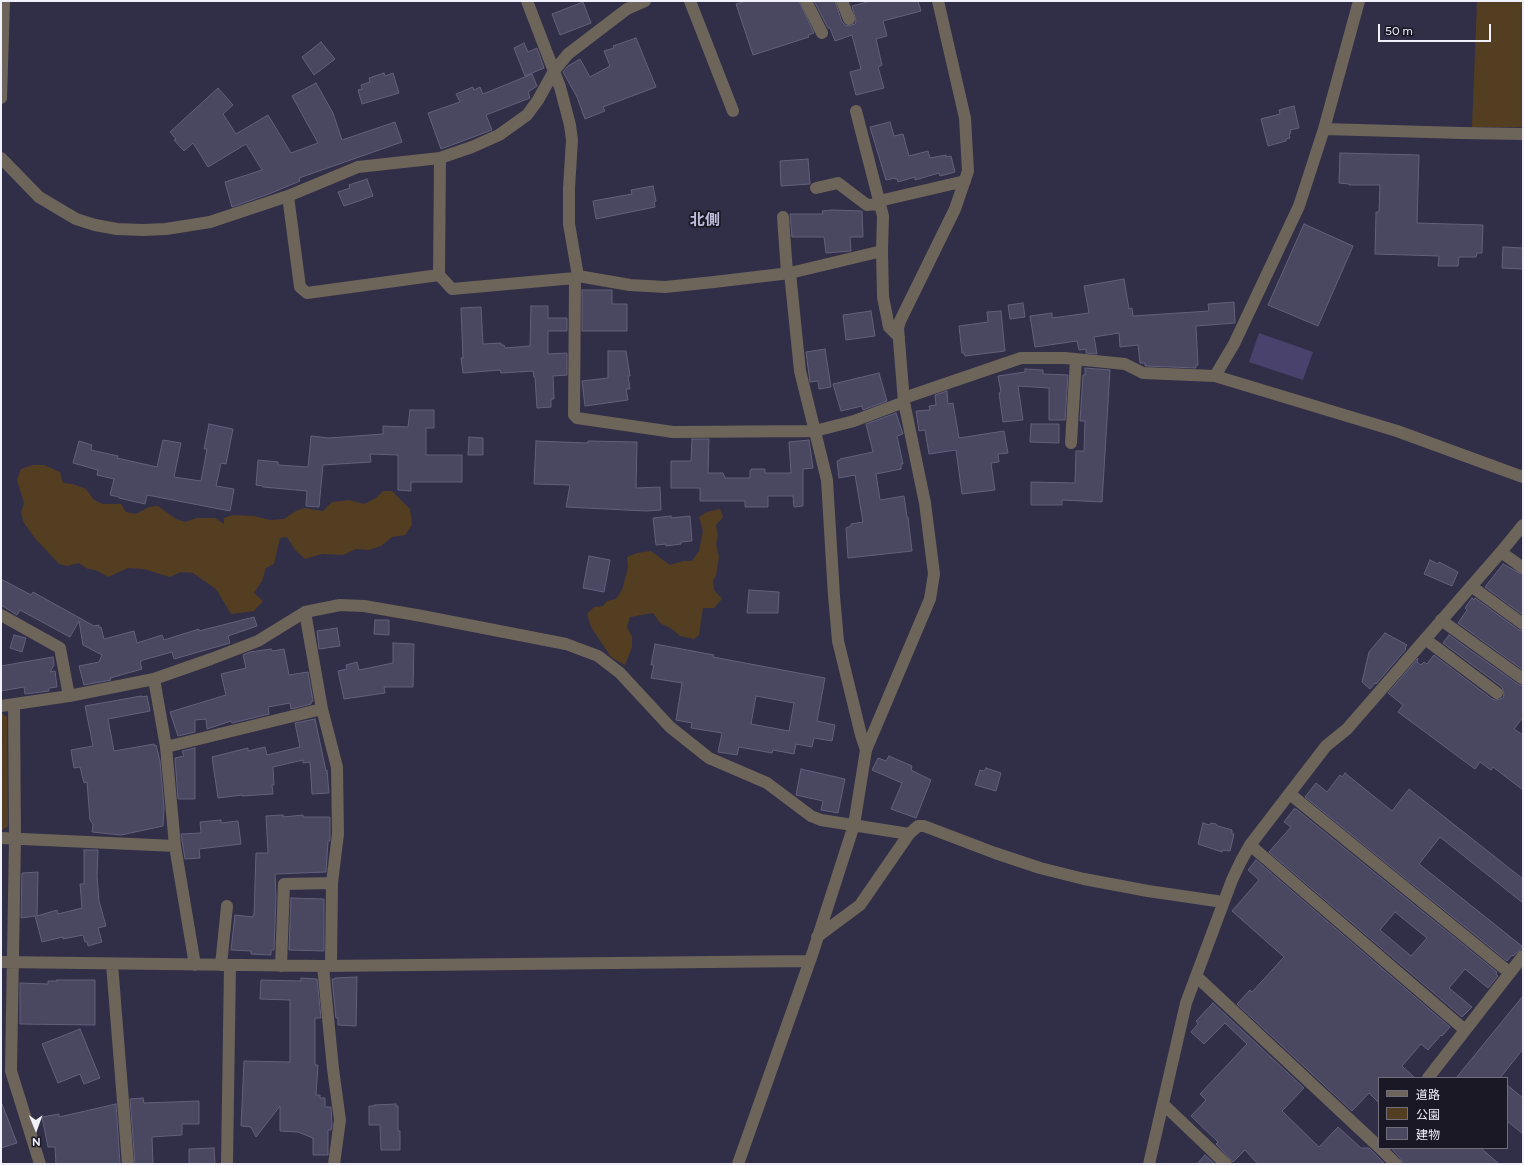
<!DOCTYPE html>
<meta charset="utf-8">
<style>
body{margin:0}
#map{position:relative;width:1524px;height:1165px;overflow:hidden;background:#312e47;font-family:Figtree,"Noto Sans JP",sans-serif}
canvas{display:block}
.frame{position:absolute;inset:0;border:2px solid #f1f0fd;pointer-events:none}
.legend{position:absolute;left:1378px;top:1077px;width:130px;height:72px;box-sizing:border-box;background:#1a1824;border:1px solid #706e7b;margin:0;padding:5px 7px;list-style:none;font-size:12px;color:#f1f0fd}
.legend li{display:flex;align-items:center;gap:8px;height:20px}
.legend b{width:20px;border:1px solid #706e7b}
.north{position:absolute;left:16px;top:1109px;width:40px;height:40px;-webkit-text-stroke:3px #1a1824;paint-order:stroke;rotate:179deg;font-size:11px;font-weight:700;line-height:16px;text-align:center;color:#f1f0fd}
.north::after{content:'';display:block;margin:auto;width:14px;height:18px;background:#f1f0fd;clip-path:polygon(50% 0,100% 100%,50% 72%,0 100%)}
.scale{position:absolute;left:1378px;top:24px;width:113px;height:18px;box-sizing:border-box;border:2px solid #f1f0fd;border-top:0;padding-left:5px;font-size:12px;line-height:14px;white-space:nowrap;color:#f1f0fd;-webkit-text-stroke:3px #1a1824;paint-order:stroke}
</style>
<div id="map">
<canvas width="1524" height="1165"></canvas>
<div class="frame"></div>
<ul class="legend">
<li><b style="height:5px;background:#6d645a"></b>道路</li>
<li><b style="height:11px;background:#543e22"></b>公園</li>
<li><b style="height:11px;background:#4a4761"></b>建物</li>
</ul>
<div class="north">N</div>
<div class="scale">50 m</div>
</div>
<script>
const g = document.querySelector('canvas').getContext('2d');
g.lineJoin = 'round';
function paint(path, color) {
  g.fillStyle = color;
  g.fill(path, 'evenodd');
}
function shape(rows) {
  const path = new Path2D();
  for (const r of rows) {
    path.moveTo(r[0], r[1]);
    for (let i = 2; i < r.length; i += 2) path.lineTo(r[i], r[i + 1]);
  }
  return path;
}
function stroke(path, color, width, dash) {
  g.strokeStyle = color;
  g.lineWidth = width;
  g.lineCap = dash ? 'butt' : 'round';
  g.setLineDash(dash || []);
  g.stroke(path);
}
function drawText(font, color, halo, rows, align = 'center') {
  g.font = font + ' Figtree,"Noto Sans JP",sans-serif';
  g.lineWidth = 3.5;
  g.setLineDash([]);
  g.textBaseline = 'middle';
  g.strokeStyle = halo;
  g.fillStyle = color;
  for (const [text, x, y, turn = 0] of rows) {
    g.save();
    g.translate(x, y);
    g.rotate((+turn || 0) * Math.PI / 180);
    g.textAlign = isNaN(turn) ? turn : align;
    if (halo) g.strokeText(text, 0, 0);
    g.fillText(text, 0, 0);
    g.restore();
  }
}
const green = shape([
 [1477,1,1523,1,1523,127,1472,127],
 [33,465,44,465,60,472,63,483,73,484,86,489,94,500,103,504,121,504,126,512,136,514,149,507,158,506,176,519,185,522,197,518,215,518,224,524,224,518,233,515,254,516,270,520,284,519,296,511,304,508,323,511,332,502,349,500,364,504,376,498,383,491,392,491,410,509,412,525,405,535,392,537,381,546,369,550,356,549,343,555,322,554,305,559,295,550,287,537,280,538,274,564,266,568,262,581,254,593,263,601,254,611,231,614,216,589,193,573,181,572,170,577,144,569,128,568,108,577,96,570,88,569,79,563,67,566,59,564,34,537,24,523,21,513,24,503,17,480,21,469],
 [720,509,723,517,716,525,718,536,716,544,719,557,716,575,713,581,714,590,722,599,714,608,703,608,699,635,694,639,680,636,672,629,660,623,653,613,630,617,627,627,632,637,632,647,625,665,611,657,591,627,587,614,594,607,603,606,607,601,616,599,622,590,628,568,627,557,637,553,651,551,670,565,683,561,692,561,699,551,703,531,699,517,707,512],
 [1,713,7,717,8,826,1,831]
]);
const water = shape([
 [1259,333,1313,352,1303,380,1249,362]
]);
const building = shape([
 [746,1,799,1,814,33,808,35,809,37,753,55,736,4,746,1],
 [814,1,835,1,842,22,845,25,848,26,855,24,856,21,852,6,871,1,918,1,921,11,883,21,887,36,876,39,882,65,878,67,884,88,856,95,850,72,861,69,852,35,835,41,830,28,828,28,814,1],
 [583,2,591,23,560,35,552,14,583,2],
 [636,38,656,87,603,107,605,111,585,119,577,97,563,72,568,66,580,59,590,77,610,66,604,51,614,48,613,46,636,38],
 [321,42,335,59,314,75,302,57,321,42],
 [524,43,528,52,537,48,544,68,525,76,514,48,524,43],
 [384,73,385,76,393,73,399,93,362,104,358,90,362,89,361,85,370,82,369,78,384,73],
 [532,74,537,86,528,92,530,98,486,115,492,130,441,149,428,113,460,102,456,94,473,87,474,90,480,87,483,94,532,74],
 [316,83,333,113,342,140,395,122,402,142,299,178,300,181,269,194,232,207,225,182,262,170,246,144,208,167,193,143,184,151,174,140,176,139,170,132,218,88,233,105,223,114,236,134,268,115,291,153,318,143,292,96,316,83],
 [1294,106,1299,128,1290,130,1291,133,1289,134,1290,138,1286,139,1286,141,1268,146,1261,119,1280,114,1279,110,1294,106],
 [890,122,894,136,903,134,909,156,928,151,930,158,946,155,946,157,951,156,955,172,940,176,939,173,915,180,915,177,898,182,897,179,895,179,895,178,886,180,870,127,890,122],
 [1340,153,1419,155,1417,223,1483,225,1482,253,1477,253,1476,257,1459,257,1458,266,1438,266,1439,256,1375,254,1376,212,1379,212,1380,185,1349,185,1349,184,1339,183,1340,153],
 [808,159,810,184,781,186,780,161,808,159],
 [367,179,373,196,344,206,338,192,350,188,349,185,367,179],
 [653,186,656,201,654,202,655,207,596,219,593,201,632,194,631,190,653,186],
 [832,210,862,211,863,237,850,237,851,251,826,253,824,237,792,237,790,214,823,214,822,211,832,210],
 [1304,224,1353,246,1318,326,1268,305,1304,224],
 [1503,247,1523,248,1523,269,1502,268,1503,247],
 [1124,279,1129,309,1132,308,1133,316,1209,311,1208,304,1234,302,1235,323,1196,326,1198,365,1196,365,1196,368,1145,366,1145,363,1140,363,1138,345,1120,347,1119,333,1094,337,1097,354,1086,353,1086,349,1079,350,1077,341,1035,347,1030,316,1052,313,1052,318,1089,313,1084,286,1124,279],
 [582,290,612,290,612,304,627,304,627,331,582,331,582,290],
 [1023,303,1025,317,1010,319,1008,305,1023,303],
 [531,306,548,306,548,318,567,318,567,331,548,331,548,354,567,353,567,375,553,376,554,399,551,399,551,407,537,408,535,377,534,377,533,371,501,373,500,370,463,373,461,358,463,358,461,308,481,307,483,344,501,343,501,345,504,345,505,348,530,346,531,306],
 [871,311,875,336,846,340,843,315,871,311],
 [1001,311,1005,351,965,356,964,353,962,353,959,326,988,322,987,312,1001,311],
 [825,349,831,387,819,389,818,381,810,382,806,352,825,349],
 [608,351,626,351,630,376,628,376,630,389,626,389,628,400,585,406,582,381,608,378,608,351],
 [1085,368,1110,370,1102,502,1062,500,1062,505,1031,505,1031,482,1075,483,1076,451,1084,451,1085,421,1080,421,1083,375,1085,375,1085,368],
 [1025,369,1043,370,1043,374,1068,375,1065,420,1049,420,1049,388,1018,386,1023,420,1003,422,999,393,1001,392,998,376,1025,372,1025,369],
 [879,373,887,401,863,410,862,406,841,411,833,384,879,373],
 [947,391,948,404,953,403,959,438,1004,431,1008,453,998,454,999,462,991,463,995,490,962,494,956,450,929,454,925,430,919,431,916,411,930,410,929,406,936,405,935,395,947,391],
 [410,410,434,410,434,428,426,428,426,455,462,455,462,482,411,482,411,491,398,490,398,455,370,454,371,462,323,465,319,507,306,506,307,491,263,487,263,486,256,485,258,460,278,462,278,465,308,467,311,436,329,438,383,434,383,426,408,427,410,410],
 [896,413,903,434,897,436,903,464,901,464,901,469,876,474,880,500,904,496,907,517,908,517,912,551,848,558,846,528,851,526,851,524,863,522,855,475,839,478,837,461,840,460,840,459,873,452,866,424,896,413],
 [209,424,233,429,226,464,221,463,216,486,234,489,230,511,147,495,145,504,119,498,119,497,110,495,114,479,97,475,98,470,73,463,79,441,92,445,91,450,118,456,117,458,157,467,163,440,181,443,174,477,201,481,207,449,204,449,209,424],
 [1031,424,1059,424,1059,443,1030,442,1031,424],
 [469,437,483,438,483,455,468,455,469,437],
 [692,439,709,439,708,473,723,473,725,478,750,478,750,471,751,471,751,469,765,469,765,473,791,473,789,442,809,440,813,468,803,469,803,506,794,507,793,496,768,496,768,507,745,507,745,501,700,501,700,488,671,488,671,461,691,461,692,439],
 [536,441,588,443,588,441,637,442,636,488,660,487,661,510,646,511,566,507,570,485,534,484,536,441],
 [671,516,671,518,690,516,692,541,681,542,681,544,666,546,666,544,656,545,653,518,671,516],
 [589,556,610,560,604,592,583,588,589,556],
 [1430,560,1438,564,1439,562,1458,572,1452,586,1424,574,1430,560],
 [1503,564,1523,575,1523,615,1485,587,1503,564],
 [1,579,31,595,33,592,94,626,99,625,99,628,101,627,104,639,134,631,137,643,162,635,164,640,199,629,199,631,254,617,257,626,228,636,230,643,174,659,172,652,143,660,140,662,142,669,110,678,111,680,84,685,79,666,99,662,102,655,83,645,79,621,70,637,20,610,17,615,1,605,1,579],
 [749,590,779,592,778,613,747,613,749,590],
 [1472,598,1474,600,1475,598,1519,630,1523,631,1523,670,1458,623,1467,610,1465,608,1472,598],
 [375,620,389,620,389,635,374,634,375,620],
 [337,628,340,646,319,649,317,631,337,628],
 [1385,633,1407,645,1405,648,1406,649,1376,684,1375,683,1370,689,1362,682,1369,652,1385,633],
 [14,635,26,638,22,652,10,648,14,635],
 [1449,635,1519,685,1523,686,1523,717,1514,729,1523,735,1523,790,1493,767,1491,770,1480,762,1475,769,1398,712,1403,705,1388,693,1418,658,1417,662,1421,665,1424,662,1427,664,1434,655,1492,699,1496,700,1503,698,1504,694,1502,687,1443,643,1449,635],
 [393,643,414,644,413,687,384,687,385,693,344,699,338,671,347,669,346,665,357,662,359,670,393,663,393,643],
 [655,644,714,655,713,657,825,678,817,721,835,725,832,741,814,738,812,747,796,744,794,754,773,750,772,753,739,747,737,755,718,752,722,733,691,728,692,723,676,720,682,683,651,678,654,665,651,665,655,644],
 [756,696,794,703,789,731,751,724,756,696],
 [271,649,272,651,284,649,289,675,308,672,313,701,311,702,311,704,291,709,290,703,268,707,269,714,232,723,231,721,207,729,206,719,195,720,195,732,178,736,170,712,226,695,221,674,246,668,243,655,250,652,271,649],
 [53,657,54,665,50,672,55,671,57,687,49,688,49,691,25,694,24,687,1,691,1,666,53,657],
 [141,696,141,697,147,696,150,711,108,719,114,751,154,744,154,746,156,745,160,761,164,808,163,826,121,835,92,832,93,824,90,820,87,782,84,783,80,767,74,768,71,750,93,746,85,706,141,696],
 [315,719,326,771,327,770,329,793,312,794,310,762,303,763,303,760,273,767,274,785,272,785,273,794,242,796,242,795,218,798,212,757,248,748,248,751,265,747,267,755,300,747,295,723,315,719],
 [195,748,195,799,178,799,175,758,184,756,182,751,195,748],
 [889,756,912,766,911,770,931,780,916,818,891,809,902,783,872,770,878,758,886,761,889,756],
 [986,768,1001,773,996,791,975,785,980,770,984,771,986,768],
 [801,769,845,779,838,813,821,810,823,801,796,795,801,769],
 [1345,773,1392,811,1409,789,1523,879,1523,903,1440,837,1419,864,1523,947,1521,949,1513,956,1512,955,1507,961,1305,797,1316,783,1327,792,1340,775,1342,777,1345,773],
 [1294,809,1296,809,1497,972,1496,974,1498,976,1488,988,1465,969,1449,988,1472,1007,1462,1017,1269,852,1291,827,1284,822,1294,809],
 [1395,912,1427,938,1411,956,1380,930,1395,912],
 [283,815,283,817,303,815,303,817,330,817,330,841,328,841,326,872,275,874,276,897,274,950,271,950,271,955,251,954,251,951,231,950,235,915,253,917,253,915,254,915,256,853,268,853,266,816,283,815],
 [221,820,221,823,238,821,241,844,199,849,200,858,185,859,181,834,201,833,200,822,221,820],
 [1203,823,1209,825,1211,823,1216,824,1218,826,1232,830,1232,834,1234,834,1230,851,1223,850,1222,852,1198,844,1203,823],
 [84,850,98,850,97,876,99,901,106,926,98,928,102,942,88,946,87,942,85,942,83,935,63,939,63,937,42,942,35,916,21,918,22,873,38,872,37,916,57,910,58,914,82,908,80,884,84,884,84,850],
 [1256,860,1450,1027,1442,1036,1441,1035,1428,1050,1421,1044,1402,1066,1415,1078,1379,1078,1379,1103,1369,1093,1352,1111,1237,1004,1250,990,1252,992,1284,957,1232,911,1259,880,1248,870,1256,860],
 [291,898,324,899,324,951,289,950,291,898],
 [357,977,356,1026,338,1025,338,1018,336,1018,332,979,335,979,335,978,357,977],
 [301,978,317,979,321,1018,315,1018,315,1065,318,1065,316,1095,320,1095,320,1098,325,1098,325,1107,331,1107,332,1126,331,1130,328,1130,328,1155,313,1155,313,1138,298,1132,280,1131,280,1106,256,1137,251,1127,241,1126,244,1061,290,1062,290,1000,260,999,261,980,301,981,301,978],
 [57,980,95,980,95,1025,20,1024,20,983,48,984,48,981,57,981,57,980],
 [1523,996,1523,1049,1500,1078,1456,1078,1523,996],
 [1213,1003,1304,1088,1282,1111,1319,1147,1338,1127,1361,1148,1369,1148,1385,1164,1258,1164,1245,1150,1233,1162,1216,1144,1218,1142,1191,1116,1206,1100,1200,1094,1247,1044,1225,1023,1204,1044,1191,1032,1198,1024,1196,1021,1213,1003],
 [80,1029,100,1078,84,1084,80,1074,58,1083,42,1044,80,1029],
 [1507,1085,1523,1098,1523,1134,1507,1121,1507,1085],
 [143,1098,144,1103,199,1101,199,1124,182,1124,182,1135,152,1137,153,1164,135,1164,130,1099,143,1098],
 [1,1104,2,1104,17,1143,1,1148,1,1104],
 [116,1104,120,1164,56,1164,55,1147,48,1147,42,1117,59,1114,59,1117,116,1104],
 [396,1104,396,1106,398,1106,398,1131,400,1131,400,1150,381,1150,380,1125,369,1125,369,1106,374,1106,374,1105,396,1104],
 [214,1148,215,1164,189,1163,189,1149,214,1148],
 [1391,1148,1481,1148,1499,1164,1403,1164,1401,1159,1391,1148],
 [1205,1155,1215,1164,1197,1164,1205,1155]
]);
const minor = shape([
 [527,1,560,87,570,125,572,140,569,188,569,224,578,276],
 [690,1,733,111],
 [806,1,822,33],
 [842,1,849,19],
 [1,98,4,1],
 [1324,129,1462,133,1523,134],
 [1,158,39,197,76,219,95,225,117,229,143,230,166,229,210,222,288,196,358,167,440,158,472,147,499,135,527,115,538,100,554,71,568,54,627,9,645,1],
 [440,158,439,275,452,289,575,278,578,276,630,285,665,287,714,282,790,273,882,251,883,216,856,111],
 [816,188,838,183,867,205,879,204],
 [288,196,300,287,307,293,439,275],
 [879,201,965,181],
 [783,217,787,273],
 [882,251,883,297,889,327,899,337],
 [790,273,800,371,827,480,834,596,838,641,861,735,866,750],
 [575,278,574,415,577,418,673,432,815,431,854,421,904,402],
 [1215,376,1234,344,1299,206,1324,129,1359,1],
 [904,398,1021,358,1065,358,1125,364,1143,373,1215,376,1397,431,1523,477],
 [1071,443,1076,359],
 [1501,552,1523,568],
 [1471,586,1523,624],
 [305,612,322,709,337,767,338,834,332,883,331,965],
 [1,615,60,648,69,696],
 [1441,620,1523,679],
 [1425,639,1497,693],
 [154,679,166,747,175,846,195,965],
 [14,704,15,838,11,1071,40,1164],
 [1,706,69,696,154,679,211,659,258,641,305,612,340,605,364,606,422,616,566,644,598,656,620,673,670,727,709,758,767,783,811,816,821,820,909,834],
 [166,747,322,709],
 [1290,794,1510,973],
 [1,838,175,846],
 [1250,845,1465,1030],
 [817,937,860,905,909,834,918,826,924,826,995,853,1040,868,1084,879,1148,891,1223,902],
 [1,962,323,966,809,961],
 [112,964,128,1164],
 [221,965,227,906],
 [281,966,284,884,332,883],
 [323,966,333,1069,340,1120,334,1164],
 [1196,976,1379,1147],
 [1428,1078,1523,956],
 [1164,1105,1226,1164],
 [1380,1148,1396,1164],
 [227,1164,230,965],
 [738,1164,813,952,854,825,866,750,930,599,934,574,925,503,904,402,898,328,900,321,955,209,968,171,965,118,938,1],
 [1149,1164,1186,1003,1232,880,1241,861,1250,845,1326,746,1347,729,1501,552,1523,525]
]);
const neighbourhoodNames = [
 ["北側",705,221]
];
paint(green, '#543e22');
paint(water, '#48426c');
paint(building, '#4a4761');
stroke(building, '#63607b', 1);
stroke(minor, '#6d645a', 12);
drawText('bold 15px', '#c0bddc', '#1a1824', neighbourhoodNames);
</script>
